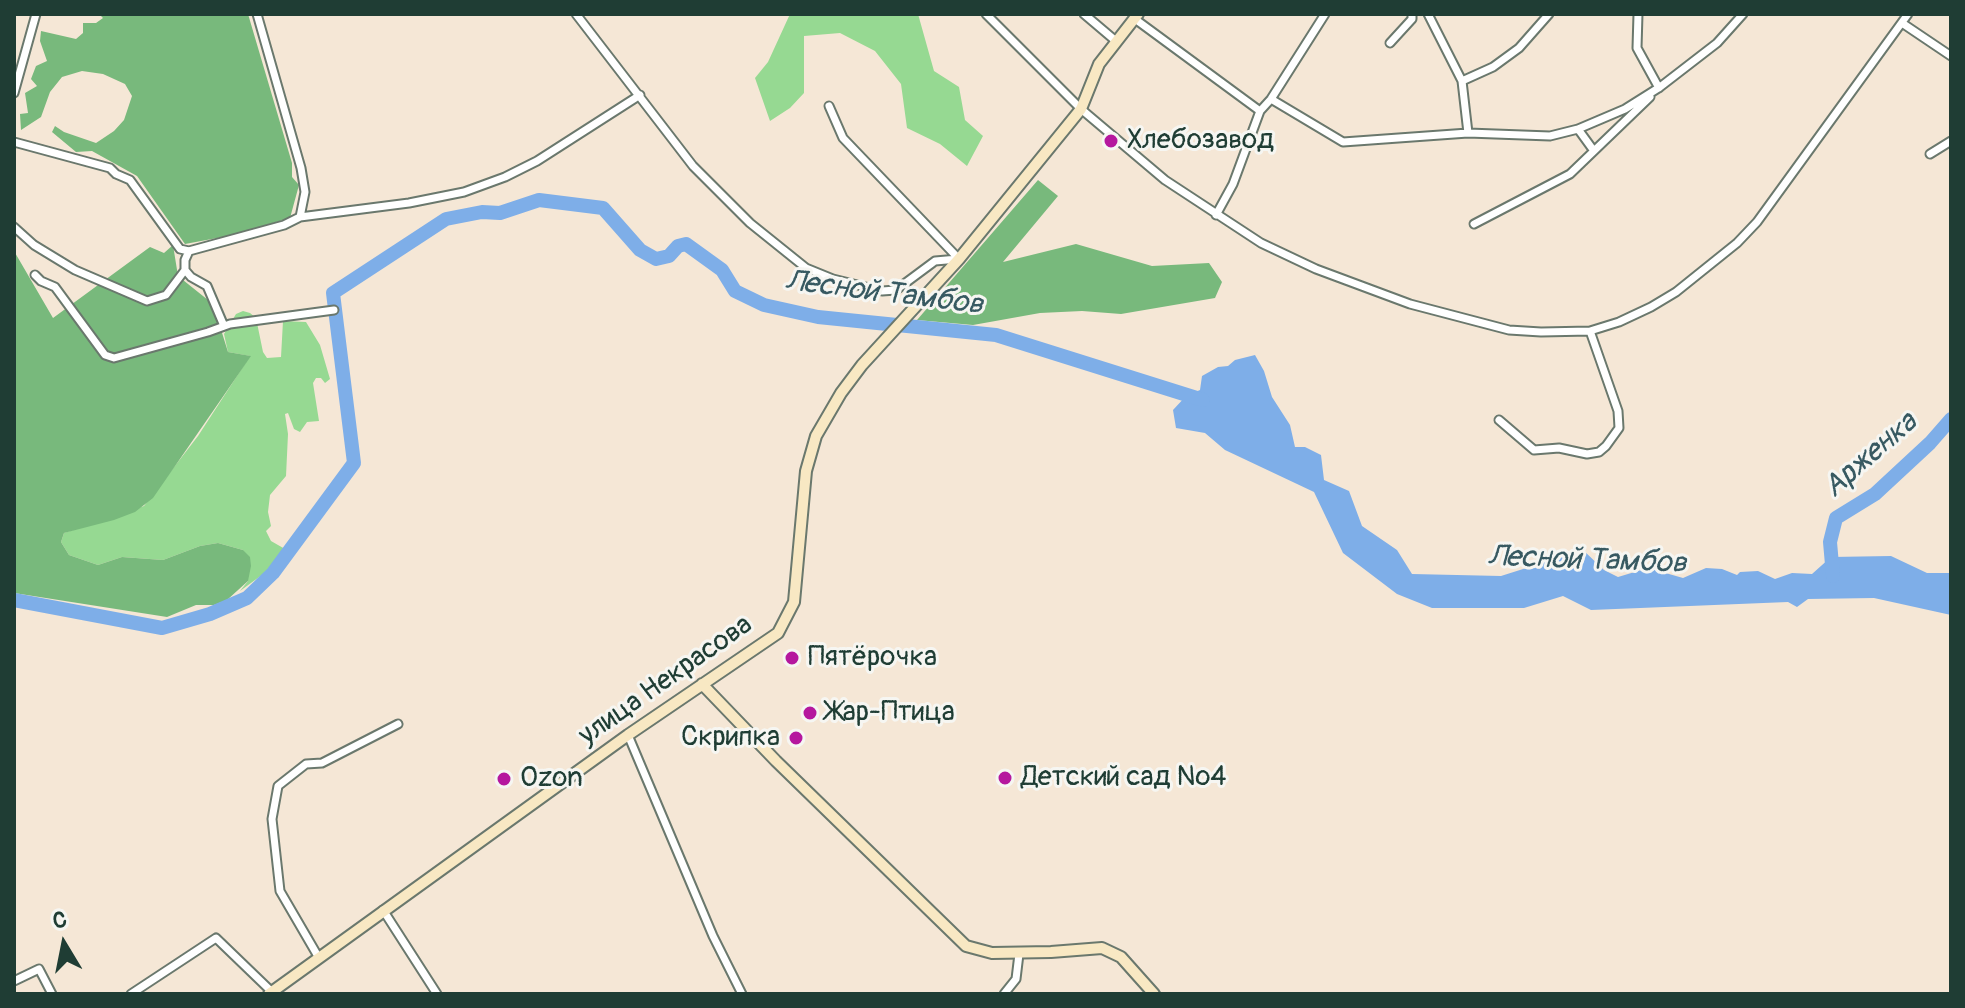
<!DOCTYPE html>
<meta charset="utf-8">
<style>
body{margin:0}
#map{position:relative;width:1965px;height:1008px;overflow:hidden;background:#f5e7d6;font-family:Pangolin,sans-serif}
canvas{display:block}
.frame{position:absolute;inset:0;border:16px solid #1f3d34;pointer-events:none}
.north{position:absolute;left:24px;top:904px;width:80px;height:80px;-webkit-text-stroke:6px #f6f6f2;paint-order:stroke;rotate:350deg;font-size:22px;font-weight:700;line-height:32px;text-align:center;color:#1f3d34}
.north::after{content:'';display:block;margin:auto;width:28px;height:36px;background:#1f3d34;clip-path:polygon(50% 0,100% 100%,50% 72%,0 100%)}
</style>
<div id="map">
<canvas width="1965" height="1008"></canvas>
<div class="frame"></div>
<div class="north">С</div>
</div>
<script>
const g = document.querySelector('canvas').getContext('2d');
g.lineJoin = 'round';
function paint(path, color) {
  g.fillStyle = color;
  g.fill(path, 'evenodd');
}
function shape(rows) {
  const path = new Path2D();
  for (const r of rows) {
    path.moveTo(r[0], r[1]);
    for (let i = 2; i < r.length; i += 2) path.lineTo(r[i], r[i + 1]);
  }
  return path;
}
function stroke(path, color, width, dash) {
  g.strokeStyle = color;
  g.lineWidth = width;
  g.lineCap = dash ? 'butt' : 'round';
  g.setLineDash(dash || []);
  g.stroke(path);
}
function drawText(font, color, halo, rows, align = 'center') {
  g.font = font + ' Pangolin,sans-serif';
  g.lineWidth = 6;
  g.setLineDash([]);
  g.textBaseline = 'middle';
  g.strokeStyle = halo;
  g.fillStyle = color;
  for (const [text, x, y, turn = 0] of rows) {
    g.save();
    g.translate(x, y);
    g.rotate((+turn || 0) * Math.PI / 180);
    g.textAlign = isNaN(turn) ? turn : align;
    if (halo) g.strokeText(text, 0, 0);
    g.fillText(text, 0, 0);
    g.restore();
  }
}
const green = shape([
 [790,14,918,14,934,71,959,87,965,120,983,136,967,166,940,144,907,128,901,84,875,51,840,33,804,36,804,93,790,108,770,121,755,78,768,62],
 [243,311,250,313,256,318,263,352,267,358,281,357,283,321,306,322,320,345,330,379,325,383,321,378,316,378,313,383,319,421,307,422,300,432,294,429,288,413,285,414,288,434,286,476,270,495,268,512,271,526,266,531,271,541,292,553,240,591,248,581,243,550,218,543,200,546,163,560,122,557,98,565,69,555,61,542,64,533,144,506,198,436,250,356,228,352,224,334,236,314]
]);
const forest = shape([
 [99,14,248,14,292,163,292,177,299,185,290,218,228,236,185,244,137,176,92,151,76,152,52,132,55,126,64,132,96,143,114,131,124,120,132,96,125,84,103,74,82,71,62,77,50,92,41,117,21,130,20,114,28,113,25,93,37,86,31,79,36,66,47,61,40,41,41,31,76,39,83,33,83,23,96,23,103,18],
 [1038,180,1058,196,1003,262,1076,244,1152,266,1209,263,1222,282,1215,298,1121,314,1082,311,1040,313,973,325,917,320],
 [173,245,178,276,213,304,228,352,251,356,153,498,135,512,114,520,64,533,61,542,69,555,98,565,122,557,163,560,200,546,218,543,243,550,250,557,251,566,248,581,227,600,214,605,196,605,167,617,14,593,14,251,53,318,150,247,164,253]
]);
const water = shape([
 [1255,355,1264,371,1272,397,1290,425,1295,447,1305,447,1321,455,1324,480,1349,491,1362,526,1397,550,1412,574,1501,576,1583,550,1604,570,1618,577,1648,568,1683,578,1706,568,1722,569,1737,575,1740,572,1758,571,1775,579,1792,573,1812,574,1831,557,1891,556,1927,573,1951,573,1951,615,1874,598,1808,599,1797,607,1788,602,1591,610,1563,596,1524,608,1432,608,1397,594,1343,553,1314,492,1225,450,1205,433,1176,428,1173,410,1186,396,1200,390,1202,376,1218,367,1228,366,1235,360]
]);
const river = shape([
 [1833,576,1830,542,1836,518,1875,494,1930,443,1951,419],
 [14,600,162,628,210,614,247,598,273,573,354,463,333,293,446,219,482,212,500,213,539,200,603,208,640,250,656,259,669,256,678,246,686,244,722,270,735,291,764,305,818,317,996,335,1203,400]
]);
const street = shape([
 [257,14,301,168,305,192,300,217],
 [576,14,693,166,750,223,806,268,833,279,882,291,896,290,935,261,958,259],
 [986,14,1081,109,1165,180,1261,243,1316,269,1410,304,1509,330,1541,332,1590,331,1619,322,1651,307,1676,292,1737,243,1757,222,1908,14],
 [1084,14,1117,42],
 [1428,14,1462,81,1468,133],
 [1638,14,1637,48,1659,88],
 [1135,19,1260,111],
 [1902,23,1951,56],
 [1390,43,1412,19,1412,14],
 [1462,81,1493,67,1519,48,1549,14],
 [14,93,36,14],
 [1271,99,1343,142,1468,133,1550,136,1578,129,1625,109,1660,87,1717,43,1743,14],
 [829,106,843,138,959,259],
 [1578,129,1594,151],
 [14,142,110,168,116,174,130,180,180,249,189,251,284,225,300,217,409,203,464,192,505,177,537,161,640,95],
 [1930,154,1951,141],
 [1216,215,1233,184,1260,111,1271,99,1325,14],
 [1474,224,1570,174,1650,97],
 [14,227,34,245,75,270,147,301,166,295,185,270],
 [189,251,185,260,185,270,191,277,207,286,224,326],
 [35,275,41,281,55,287,105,355,114,358,208,332,230,324,334,310],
 [1499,420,1534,450,1559,448,1587,454,1599,452,1606,446,1619,428,1618,411,1590,331],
 [628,735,713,936,742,994],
 [383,910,437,994],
 [319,958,280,891,272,819,278,786,306,764,322,763,398,724],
 [14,981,39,969,52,994],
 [131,994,216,938,272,992],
 [1004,994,1016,979,1019,954]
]);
const secondary = shape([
 [702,684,776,761,966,946,992,953,1051,952,1102,948,1121,957,1154,994],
 [269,994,628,735,778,633,794,602,806,471,816,436,841,393,862,365,959,259,1081,109,1099,64,1138,14]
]);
const markers = [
 [1111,141,8,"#b5179e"],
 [792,658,8,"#b5179e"],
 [810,713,8,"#b5179e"],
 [796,738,8,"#b5179e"],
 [1005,778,8,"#b5179e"],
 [504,779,8,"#b5179e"]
];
const poiNames = [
 ["Хлебозавод",1127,141],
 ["Пятёрочка",808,658],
 ["Жар-Птица",826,713],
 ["Скрипка",780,738,"right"],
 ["Детский сад №4",1021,778],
 ["Ozon",520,779]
];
const streetNames = [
 ["улица Некрасова",666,681,-35]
];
const waterNames = [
 ["Лесной Тамбов",884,294,7],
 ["Арженка",1871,456,-41],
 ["Лесной Тамбов",1587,561,2]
];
paint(green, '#96d992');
paint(forest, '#78b97c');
paint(water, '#7eaee8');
stroke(river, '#7eaee8', 14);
stroke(street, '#6a786d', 11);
stroke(secondary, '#6a786d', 14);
stroke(street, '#fff', 7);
stroke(secondary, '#f8e8c3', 10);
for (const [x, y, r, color] of markers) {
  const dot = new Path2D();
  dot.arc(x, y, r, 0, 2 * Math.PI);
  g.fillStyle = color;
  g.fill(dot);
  stroke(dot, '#f6f6f2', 3);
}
drawText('28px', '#1f3d34', '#f6f6f2', poiNames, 'left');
drawText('28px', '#1f3d34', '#f6f6f2', streetNames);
drawText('italic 30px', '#375961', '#f6f6f2', waterNames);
</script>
